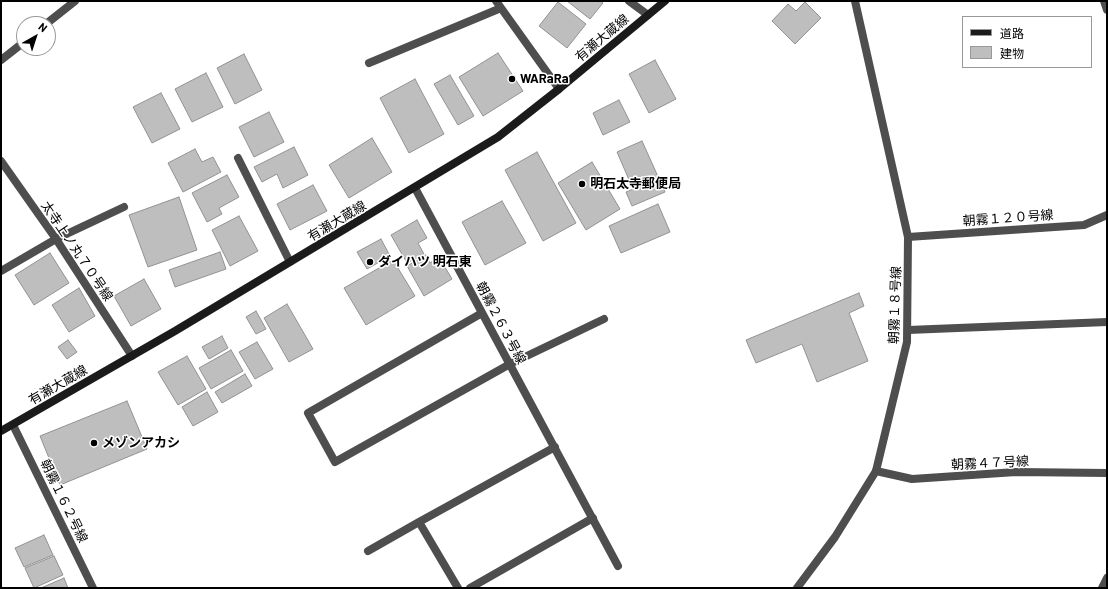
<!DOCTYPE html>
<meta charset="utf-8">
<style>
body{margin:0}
#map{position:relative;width:1108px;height:589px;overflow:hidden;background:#fff;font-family:Barlow,"Noto Sans JP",sans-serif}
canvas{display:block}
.frame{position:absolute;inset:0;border:2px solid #000;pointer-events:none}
.legend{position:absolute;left:962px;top:16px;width:130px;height:52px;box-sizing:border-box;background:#fff;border:1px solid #999;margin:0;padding:5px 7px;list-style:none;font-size:12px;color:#000}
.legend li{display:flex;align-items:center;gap:8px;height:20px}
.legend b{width:20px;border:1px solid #999}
.north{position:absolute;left:16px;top:16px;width:40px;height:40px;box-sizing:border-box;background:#fff;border:1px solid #999;border-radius:50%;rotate:39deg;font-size:11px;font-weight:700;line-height:16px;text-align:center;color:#000}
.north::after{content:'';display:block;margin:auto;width:14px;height:18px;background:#000;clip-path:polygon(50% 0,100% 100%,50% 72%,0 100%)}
</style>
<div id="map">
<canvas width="1108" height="589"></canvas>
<div class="frame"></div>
<ul class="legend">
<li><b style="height:5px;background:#1b1b1b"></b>道路</li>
<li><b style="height:11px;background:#bebebe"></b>建物</li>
</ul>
<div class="north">N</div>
</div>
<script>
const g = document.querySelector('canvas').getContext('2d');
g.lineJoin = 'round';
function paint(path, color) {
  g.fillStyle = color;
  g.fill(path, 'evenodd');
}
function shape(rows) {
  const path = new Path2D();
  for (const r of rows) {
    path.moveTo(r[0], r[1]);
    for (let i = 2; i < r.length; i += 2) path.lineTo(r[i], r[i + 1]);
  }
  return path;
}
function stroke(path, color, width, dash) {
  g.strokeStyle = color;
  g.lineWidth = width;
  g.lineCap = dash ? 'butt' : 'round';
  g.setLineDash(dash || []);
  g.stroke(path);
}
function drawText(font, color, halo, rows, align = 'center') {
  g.font = font + ' Barlow,"Noto Sans JP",sans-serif';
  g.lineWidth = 3;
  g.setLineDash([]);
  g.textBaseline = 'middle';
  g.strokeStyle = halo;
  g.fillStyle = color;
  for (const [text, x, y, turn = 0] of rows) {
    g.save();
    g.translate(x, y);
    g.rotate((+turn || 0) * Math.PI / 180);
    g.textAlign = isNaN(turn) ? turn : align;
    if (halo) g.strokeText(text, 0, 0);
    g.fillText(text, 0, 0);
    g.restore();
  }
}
const building = shape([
 [567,1,600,1,603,3,590,19,567,1],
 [558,2,586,24,567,48,539,26,558,2],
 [805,2,821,18,795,44,772,21,788,4,796,11,805,2],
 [498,53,523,91,483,116,459,77,498,53],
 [244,54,262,90,235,104,217,68,244,54],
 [655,60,676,99,649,113,629,74,655,60],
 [206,73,223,107,192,122,175,89,206,73],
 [450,75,474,116,458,125,434,84,450,75],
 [415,79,444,134,409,153,380,98,415,79],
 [161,93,180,129,152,143,133,107,161,93],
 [619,100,630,122,603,135,593,113,619,100],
 [269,112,284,142,254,157,239,127,269,112],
 [372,138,392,172,349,198,329,165,372,138],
 [642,141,665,192,632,206,626,192,633,189,617,152,642,141],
 [294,147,308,175,283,188,277,174,262,182,254,167,294,147],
 [195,149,202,162,213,157,221,172,183,192,168,163,195,149],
 [537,152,576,223,543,241,505,170,537,152],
 [592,162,620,209,586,230,558,183,592,162],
 [227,175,239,197,219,208,222,214,207,222,192,193,227,175],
 [313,185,327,211,290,230,277,204,313,185],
 [179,197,197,250,148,267,129,215,179,197],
 [502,201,526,243,485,265,462,222,502,201],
 [658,204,670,232,621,253,609,226,658,204],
 [239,216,258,251,230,266,212,230,239,216],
 [417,220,427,238,418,243,424,254,407,263,391,235,417,220],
 [381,239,390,256,367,269,357,252,381,239],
 [220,252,226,269,175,287,169,270,220,252],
 [50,253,69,283,34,305,15,275,50,253],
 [426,255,430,263,439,257,452,279,424,296,407,266,426,255],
 [393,260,415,296,366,325,344,288,393,260],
 [144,279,161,309,131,326,114,296,144,279],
 [79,288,95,316,69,332,52,305,79,288],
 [859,293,864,306,849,313,868,361,817,382,802,344,756,363,746,340,859,293],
 [287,304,313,349,289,362,264,318,287,304],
 [256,311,266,329,256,334,246,317,256,311],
 [222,336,228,348,209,359,202,347,222,336],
 [68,340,77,352,67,359,58,347,68,340],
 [257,342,273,369,255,379,239,352,257,342],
 [231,350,243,371,211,389,199,368,231,350],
 [187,356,206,389,178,405,158,372,187,356],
 [245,374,252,386,222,403,215,392,245,374],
 [207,392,218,412,193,426,182,407,207,392],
 [127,401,147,449,60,485,40,436,127,401],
 [44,535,53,555,24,567,15,548,44,535],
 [54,556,63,575,34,588,25,568,54,556],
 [64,578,68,588,41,588,64,578]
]);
const service = shape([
 [1,271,56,239,124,207]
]);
const minor = shape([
 [496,1,559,89],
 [629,1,648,15],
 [1104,1,1107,10],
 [46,24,75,1],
 [1,60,24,42],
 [369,63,501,8],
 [238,158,290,262],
 [1,161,56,239,132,356],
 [415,188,618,566],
 [908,237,1084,225,1107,215],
 [482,313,308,413,335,462,510,364,604,319],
 [908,330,1107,322],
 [13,425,93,588],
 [876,471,912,479,1016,472,1107,473],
 [368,551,419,522],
 [458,588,419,522,555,447],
 [470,588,593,518],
 [1102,588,1107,578]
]);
const tertiary = shape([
 [797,588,835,537,876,471,907,342,908,237,855,1]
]);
const secondary = shape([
 [1,431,175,331,498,137,559,89,665,1]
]);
const markers = [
 [512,79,4,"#000"],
 [582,184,4,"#000"],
 [370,262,4,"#000"],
 [94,443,4,"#000"]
];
const streetNames = [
 ["有瀬大蔵線",602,38,-40],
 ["朝霧１２０号線",1008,218,-4],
 ["有瀬大蔵線",337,221,-31],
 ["太寺上ノ丸７０号線",77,251,56],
 ["朝霧１８号線",895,305,-88],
 ["朝霧２６３号線",501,323,62],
 ["有瀬大蔵線",58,385,-30],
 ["朝霧４７号線",990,463,-3],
 ["朝霧１６２号線",64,501,64]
];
const poiNames = [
 ["WARaRa",520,79],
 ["明石太寺郵便局",590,184],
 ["ダイハツ 明石東",378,262],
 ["メゾンアカシ",102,443]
];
paint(building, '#bebebe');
stroke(building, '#929292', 1);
stroke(service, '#4e4e4e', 8);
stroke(minor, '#4e4e4e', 8);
stroke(tertiary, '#4e4e4e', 8);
stroke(secondary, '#1b1b1b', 8);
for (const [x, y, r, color] of markers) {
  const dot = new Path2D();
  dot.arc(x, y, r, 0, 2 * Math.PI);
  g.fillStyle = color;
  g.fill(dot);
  stroke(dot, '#fff', 1.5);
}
drawText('13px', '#000', '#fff', streetNames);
drawText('bold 13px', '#000', '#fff', poiNames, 'left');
</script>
